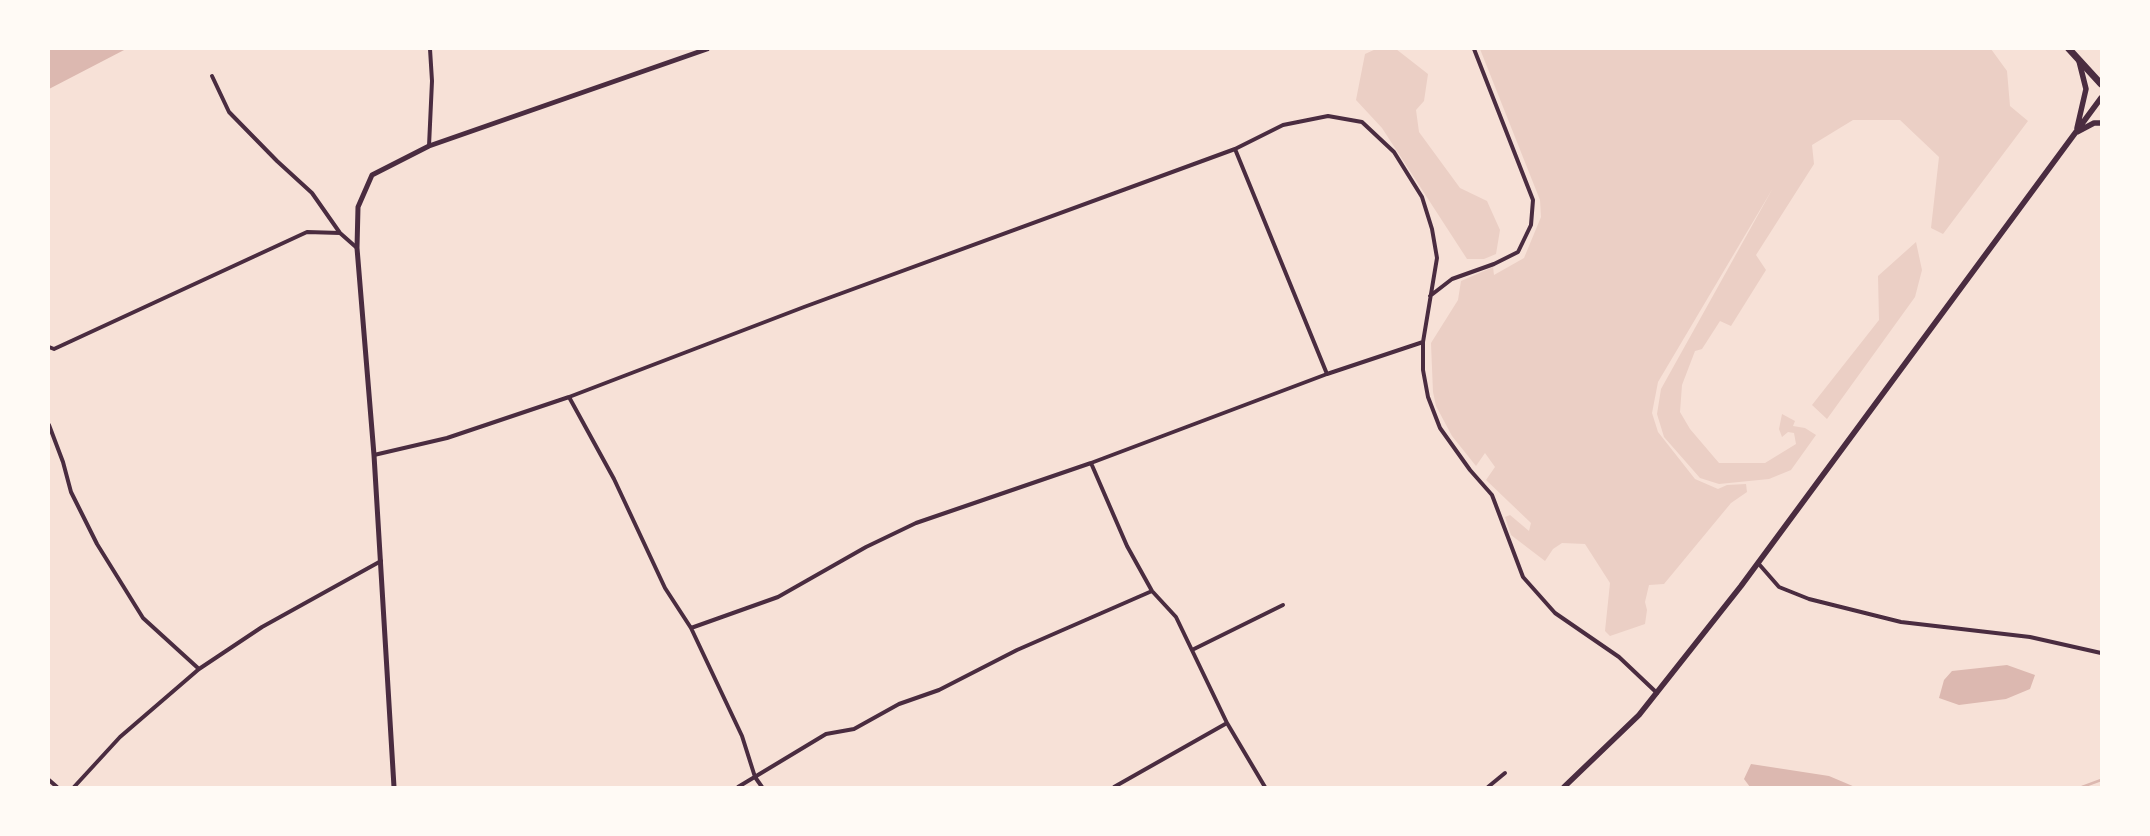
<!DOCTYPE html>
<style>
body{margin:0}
#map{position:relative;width:2150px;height:836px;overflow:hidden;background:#f7e1d7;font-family:Commissioner,sans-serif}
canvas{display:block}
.frame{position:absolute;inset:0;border:50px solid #fffaf5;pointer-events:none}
</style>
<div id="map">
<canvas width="2150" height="836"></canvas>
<div class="frame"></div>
</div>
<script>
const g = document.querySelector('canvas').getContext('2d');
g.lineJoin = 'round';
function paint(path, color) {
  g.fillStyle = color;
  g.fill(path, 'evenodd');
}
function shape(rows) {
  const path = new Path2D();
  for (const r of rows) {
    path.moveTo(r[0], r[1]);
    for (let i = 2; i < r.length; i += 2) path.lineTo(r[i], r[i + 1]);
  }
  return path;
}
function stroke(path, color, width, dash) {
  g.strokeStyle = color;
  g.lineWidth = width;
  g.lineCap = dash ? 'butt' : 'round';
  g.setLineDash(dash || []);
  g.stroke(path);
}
const green = shape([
 [1376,49,1396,49,1428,74,1424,101,1416,110,1419,132,1460,188,1487,201,1500,230,1496,254,1484,259,1467,259,1382,128,1356,100,1365,54],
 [1480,49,1991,49,2007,71,2010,106,2028,121,1943,234,1931,228,1939,157,1900,120,1853,120,1812,145,1814,164,1756,255,1766,270,1731,326,1720,321,1702,349,1695,351,1682,385,1680,412,1690,429,1719,463,1765,463,1796,444,1794,433,1788,432,1782,437,1779,429,1782,414,1795,421,1793,426,1805,428,1816,435,1791,470,1769,479,1719,484,1700,478,1664,437,1657,414,1661,389,1773,188,1658,382,1652,413,1658,432,1695,479,1718,489,1727,485,1746,484,1747,492,1731,503,1664,584,1649,585,1645,602,1647,610,1645,624,1610,636,1605,631,1610,583,1585,544,1562,543,1553,549,1545,561,1511,535,1505,517,1510,515,1529,531,1531,523,1486,480,1495,467,1485,453,1476,466,1452,436,1436,406,1433,392,1431,343,1458,300,1461,281,1493,267,1494,275,1524,258,1541,217,1540,200],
 [1916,242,1922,270,1915,297,1827,419,1812,405,1879,320,1878,276]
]);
const water = shape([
 [49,49,126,49,49,89],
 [2007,665,2035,675,2030,689,2006,699,1959,705,1939,698,1944,680,1952,671],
 [1751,764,1829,776,1855,787,1750,787,1744,779]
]);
const stream = shape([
 [2082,787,2101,780]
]);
const minor = shape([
 [212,76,229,112,277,161,312,193,340,233,357,248],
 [429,146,432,81,430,49],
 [1235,149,1327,374],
 [1430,296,1452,279,1494,264,1518,252,1531,225,1533,200,1474,49],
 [49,347,54,349,307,232,340,233],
 [569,397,614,479,665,588,691,628,742,736,755,777,762,787],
 [49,425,63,462,71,492,97,544,143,618,199,669],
 [374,455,447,438,569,397,804,307,1235,149,1283,125,1328,116,1362,122,1394,152,1422,197,1432,229,1437,258,1423,342,1423,370,1428,397,1440,428,1470,470,1492,495,1523,577,1555,613,1619,657,1657,693],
 [1091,463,1127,546,1152,591,1176,617,1227,723,1265,787],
 [1758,563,1779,587,1809,599,1901,622,2030,637,2101,653],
 [691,628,778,597,866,547,916,523,1091,463,1327,374,1423,342],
 [1192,650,1283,605],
 [49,780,57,787],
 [74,787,120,737,199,669,262,627,381,561],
 [738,787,826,734,854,729,899,704,939,690,1017,650,1152,591],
 [1114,787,1227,723],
 [1488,787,1505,773]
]);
const tertiary = shape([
 [394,787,374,455,357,248,358,207,372,175,429,146,707,49]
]);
const secondary = shape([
 [2077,128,2086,89,2079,61],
 [2077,132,2094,123,2101,123],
 [1564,787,1639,715,1741,586,2101,98]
]);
const trunk = shape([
 [2069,49,2101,84]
]);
paint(green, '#ebcfc5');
paint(water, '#dcb8b0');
stroke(stream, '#dcb8b0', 2.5);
stroke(minor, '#4a2c40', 4);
stroke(tertiary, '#4a2c40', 5);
stroke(secondary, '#4a2c40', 5.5);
stroke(trunk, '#4a2c40', 7);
</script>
